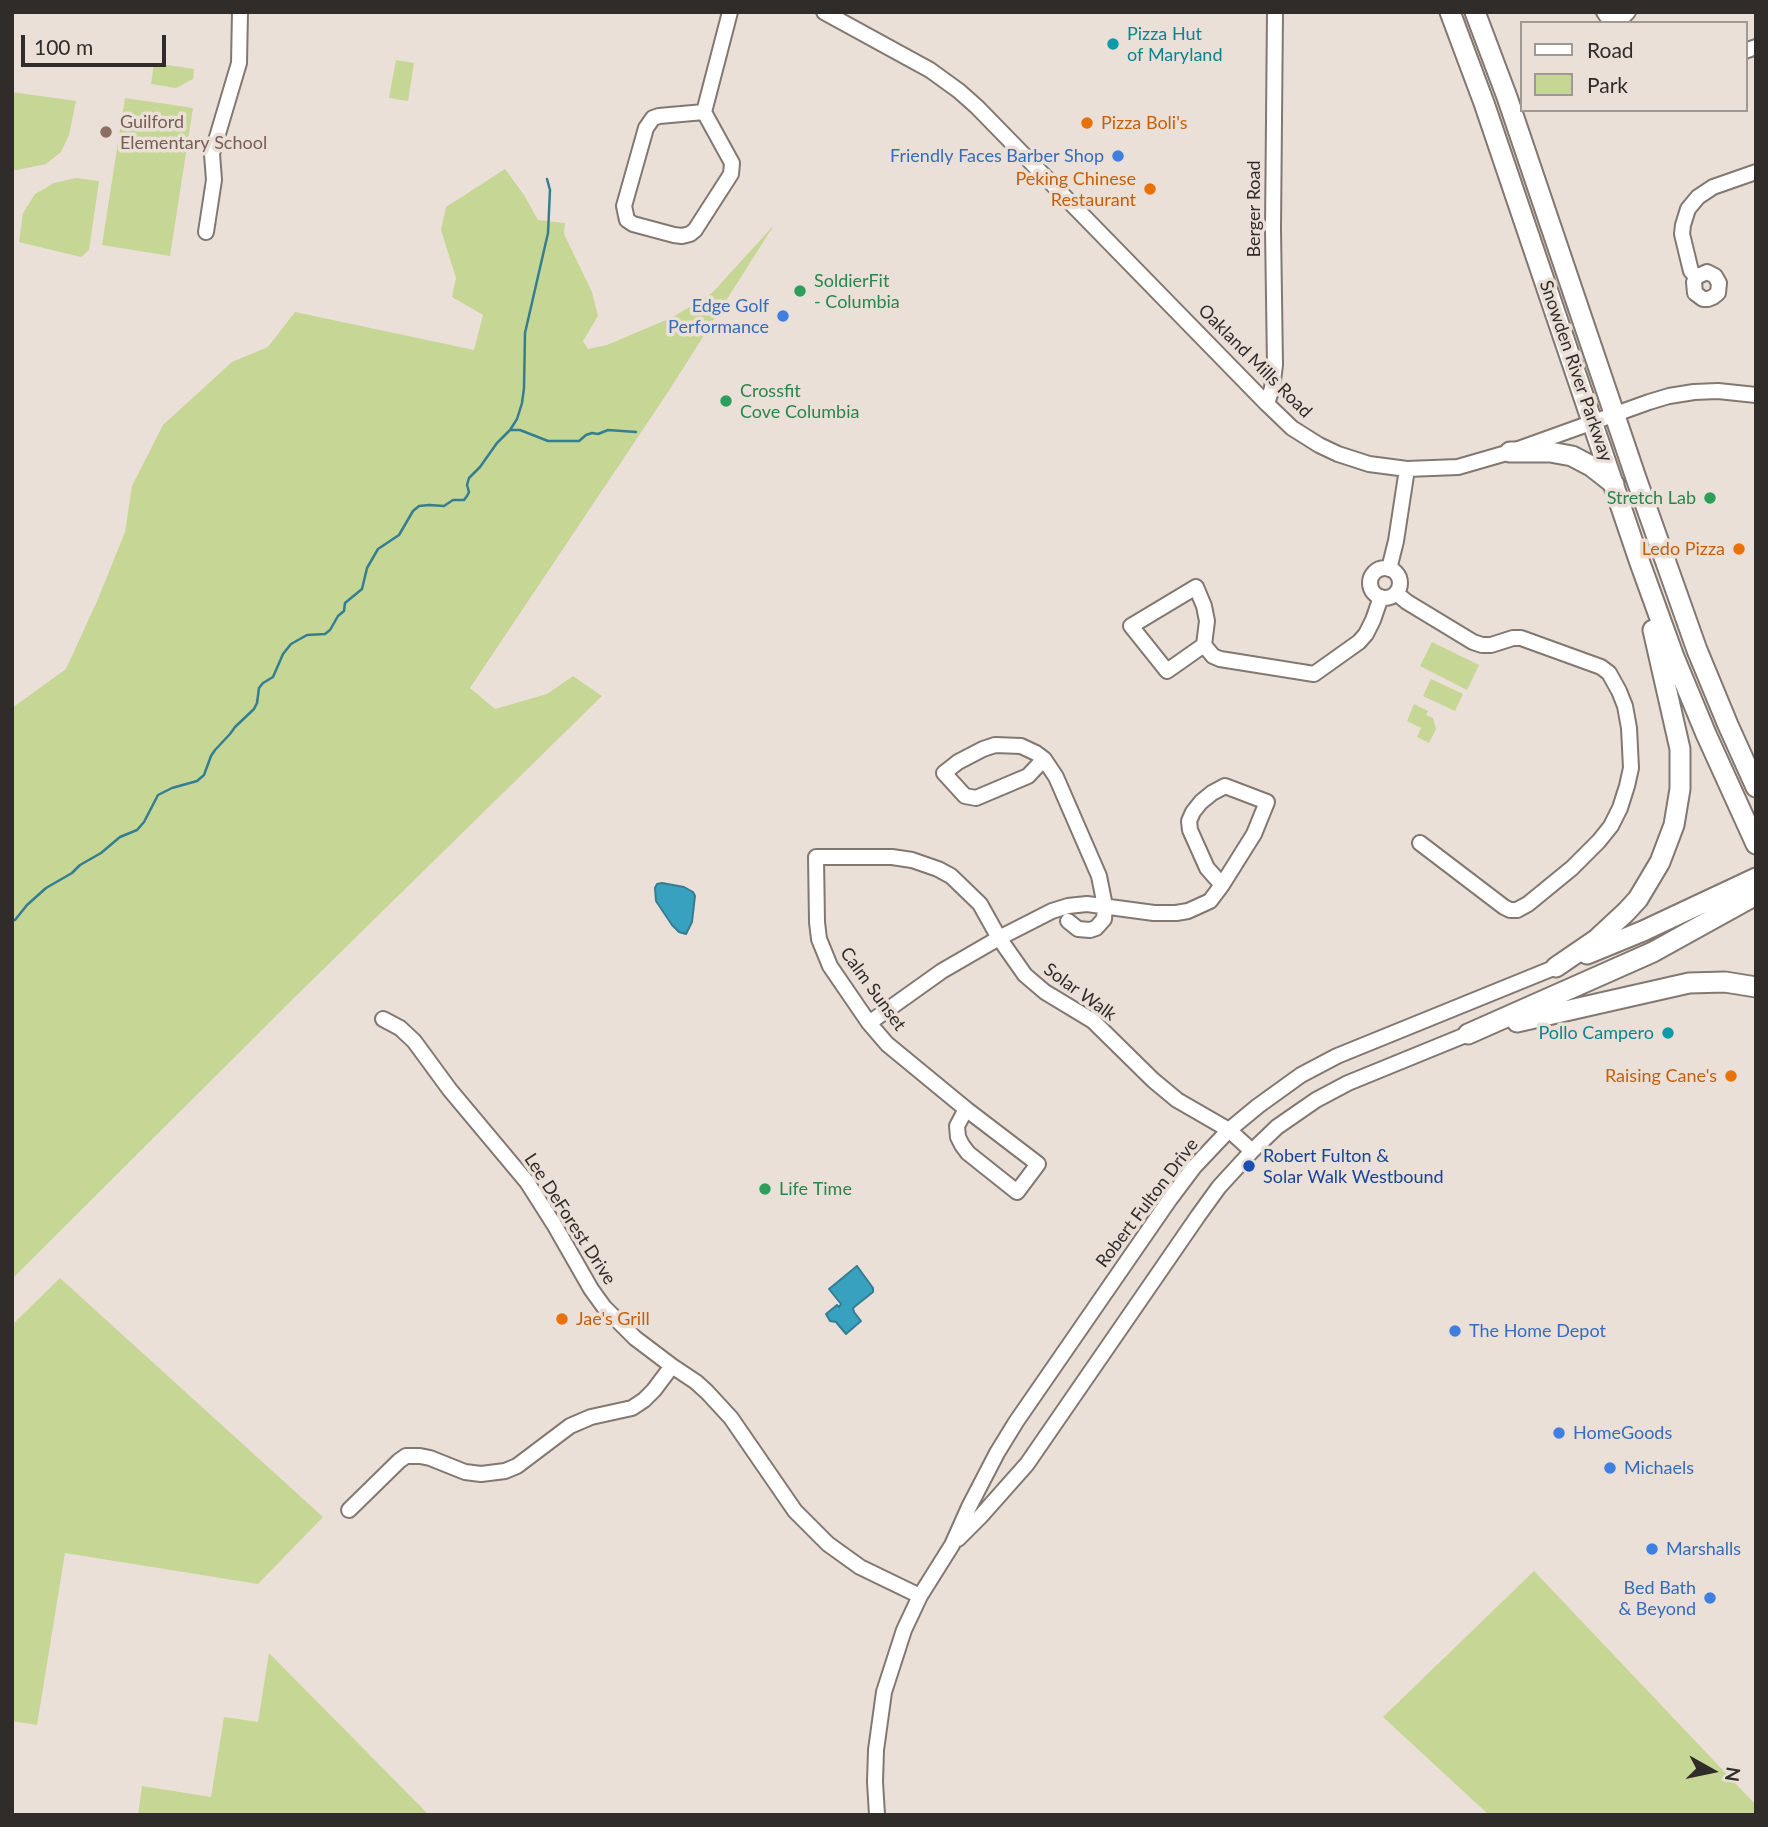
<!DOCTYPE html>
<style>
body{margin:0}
#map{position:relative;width:1768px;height:1827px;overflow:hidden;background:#ebe0d8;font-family:Lato,sans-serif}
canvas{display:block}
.frame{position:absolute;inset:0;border:14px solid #302c29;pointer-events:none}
.legend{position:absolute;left:1520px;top:21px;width:228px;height:91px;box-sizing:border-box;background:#ebe0d8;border:2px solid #a09892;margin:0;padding:9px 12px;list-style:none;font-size:21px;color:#302c29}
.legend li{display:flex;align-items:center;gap:14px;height:35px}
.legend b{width:35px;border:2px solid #a09892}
.north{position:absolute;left:1677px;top:1736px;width:70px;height:70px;-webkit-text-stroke:5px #ebe0d8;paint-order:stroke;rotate:99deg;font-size:19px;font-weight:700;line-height:28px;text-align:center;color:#302c29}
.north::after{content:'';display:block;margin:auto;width:24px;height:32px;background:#302c29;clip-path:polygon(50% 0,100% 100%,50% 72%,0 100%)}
.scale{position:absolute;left:21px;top:35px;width:145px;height:32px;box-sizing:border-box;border:4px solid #302c29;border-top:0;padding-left:9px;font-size:21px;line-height:24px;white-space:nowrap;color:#302c29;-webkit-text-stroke:5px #ebe0d8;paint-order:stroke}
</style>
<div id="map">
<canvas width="1768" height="1827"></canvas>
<div class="frame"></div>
<ul class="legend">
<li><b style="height:9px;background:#fff"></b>Road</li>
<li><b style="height:19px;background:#c6d695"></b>Park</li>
</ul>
<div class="north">N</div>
<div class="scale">100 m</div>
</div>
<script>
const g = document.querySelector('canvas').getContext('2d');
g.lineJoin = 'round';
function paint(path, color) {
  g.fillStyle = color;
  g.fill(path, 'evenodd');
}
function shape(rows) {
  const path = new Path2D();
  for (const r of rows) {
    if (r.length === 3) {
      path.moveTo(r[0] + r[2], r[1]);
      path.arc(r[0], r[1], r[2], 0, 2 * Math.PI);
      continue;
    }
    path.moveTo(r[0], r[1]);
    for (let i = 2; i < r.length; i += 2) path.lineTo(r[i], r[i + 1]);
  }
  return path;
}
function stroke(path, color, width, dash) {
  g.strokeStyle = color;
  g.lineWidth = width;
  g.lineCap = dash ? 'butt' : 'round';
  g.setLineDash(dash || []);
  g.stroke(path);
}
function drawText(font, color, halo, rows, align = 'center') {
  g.font = font + ' Lato,sans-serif';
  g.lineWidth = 7;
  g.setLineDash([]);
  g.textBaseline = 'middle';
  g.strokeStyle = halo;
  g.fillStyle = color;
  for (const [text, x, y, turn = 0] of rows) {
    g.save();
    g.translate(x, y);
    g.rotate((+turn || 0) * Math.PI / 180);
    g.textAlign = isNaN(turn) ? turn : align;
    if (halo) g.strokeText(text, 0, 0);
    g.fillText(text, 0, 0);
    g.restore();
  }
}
const green = shape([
 [396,60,414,63,408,101,389,98],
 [154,63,194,69,193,79,176,88,151,84],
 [12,92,76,101,69,135,61,152,46,164,17,170,12,169],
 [125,98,193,108,170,256,102,245],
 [505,169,524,195,538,220,565,223,564,234,592,292,598,316,583,341,588,349,607,345,673,317,712,293,774,225,668,392,470,688,495,709,547,694,573,676,602,696,296,996,12,1279,12,708,66,669,98,599,125,532,132,486,163,425,232,362,268,347,295,312,474,350,483,315,452,297,456,278,441,230,446,207],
 [76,178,99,181,89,250,81,257,19,242,23,213,35,194,54,183],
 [1432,642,1479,665,1467,690,1420,666],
 [1431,679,1463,694,1455,711,1423,696],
 [1414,704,1428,711,1426,715,1433,718,1436,729,1429,743,1417,737,1421,728,1407,721],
 [60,1278,323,1517,258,1584,65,1553,37,1725,12,1721,12,1325],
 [1534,1571,1756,1805,1756,1815,1489,1815,1383,1717],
 [269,1653,429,1815,138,1815,142,1786,211,1797,224,1717,258,1722]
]);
const water = shape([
 [662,883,684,887,693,892,695,896,692,922,686,934,679,932,672,925,656,901,655,888,657,884,662,883],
 [857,1266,873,1288,873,1292,853,1308,854,1312,861,1321,846,1334,836,1322,830,1321,826,1314,837,1305,839,1307,841,1304,829,1289,857,1266]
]);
const stream = shape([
 [510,430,520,430,548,441,579,441,586,435,592,433,598,434,608,430,636,432],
 [12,920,15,920,27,905,46,888,72,873,80,865,101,853,120,837,137,830,144,822,158,795,172,788,197,781,204,775,211,756,215,750,230,734,235,727,254,709,257,703,259,688,263,683,273,677,283,654,291,644,307,635,325,634,330,630,338,616,344,611,345,603,362,589,367,568,378,549,399,535,413,511,419,506,429,505,444,506,453,500,464,500,467,496,469,492,467,485,469,478,480,467,497,443,510,430,517,419,522,403,524,388,525,333,548,233,550,190,547,179]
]);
const minor = shape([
 [824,12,930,70,959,91,977,107,1267,404,1292,428,1319,445,1338,454,1369,464,1407,469,1458,467,1510,452,1649,402,1669,396,1694,392,1718,391,1756,395],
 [1604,12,1608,18,1614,20,1621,19,1628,12],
 [1745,51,1756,47],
 [704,112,659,116,653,118,646,128,624,206,627,220,633,224,674,235,682,236,690,234,695,230,731,174,732,163,704,112,730,12],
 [206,232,214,180,212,154,239,63,240,12],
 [1696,277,1707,272,1715,276,1719,283,1718,293,1713,297,1708,299,1703,299,1695,293,1694,282,1696,277,1691,271,1689,263,1682,234,1683,225,1688,209,1698,197,1713,187,1756,172],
 [1267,404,1272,388,1275,365,1273,229,1275,12],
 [1385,583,15],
 [1389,569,1396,541,1407,469],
 [1396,593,1407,602,1473,642,1482,645,1491,645,1513,638,1521,638,1601,667,1609,673,1619,691,1625,706,1629,728,1631,768,1627,786,1620,808,1611,826,1599,841,1572,868,1528,904,1517,910,1510,910,1504,907,1420,843],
 [1204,645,1167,671,1131,626,1196,587,1204,606,1207,621,1204,645,1213,656,1220,659,1314,674,1359,642,1366,634,1373,620,1381,597],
 [1044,759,1036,753,1021,746,995,745,983,749,958,762,944,773,965,796,976,798,1028,776,1044,759,1056,777,1099,876,1105,906,1104,919,1096,928,1090,930,1078,929,1068,921],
 [383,1019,400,1028,414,1041,450,1090,527,1182,555,1226,591,1289,604,1307,635,1338,672,1366,696,1382,707,1392,731,1418,795,1511,828,1544,860,1567,920,1596],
 [869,1023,942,971,999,938,1052,911,1068,906,1087,904,1154,913,1176,913,1188,911,1210,901,1222,885,1207,868,1190,830,1189,821,1193,812,1201,802,1212,793,1225,786,1267,802,1254,834,1222,885],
 [966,1109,1038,1164,1017,1192,968,1153,962,1145,958,1137,957,1126,966,1109,887,1044,869,1023,830,966,819,939,817,922,816,857,892,857,912,860,938,869,951,876,980,904,999,938,1025,975,1045,992,1093,1021,1153,1080,1177,1100,1229,1130,1252,1151],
 [349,1510,399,1461,406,1456,420,1456,430,1458,465,1472,481,1474,505,1471,517,1466,570,1426,591,1417,632,1408,644,1400,654,1390,672,1366],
 [958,1539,980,1517,1027,1464,1198,1216,1219,1187,1252,1151,1277,1127,1316,1100,1348,1083,1468,1034],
 [877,1815,875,1782,876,1750,884,1692,904,1630,920,1596,952,1545,969,1507,997,1453,1016,1422,1170,1199,1194,1167,1229,1130,1258,1106,1301,1075,1337,1056,1556,967]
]);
const major = shape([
 [1450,12,1484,103,1640,563,1674,657,1706,734,1756,844],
 [1475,12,1507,97,1636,478,1697,650,1728,725,1756,787],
 [1510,452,1550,452,1572,456,1591,466,1614,484],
 [1587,954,1643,931,1756,878],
 [1556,967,1597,939,1626,912,1638,899,1660,862,1674,825,1680,789,1680,749,1653,630],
 [1517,1022,1689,983,1725,982,1756,987],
 [1468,1034,1653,952,1756,895]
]);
const markers = [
 [1113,44,7,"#0f9aa8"],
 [1087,123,7,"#e8710a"],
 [106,132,7,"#8d6e63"],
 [1118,156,7,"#3f7fe0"],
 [1150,189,7,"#e8710a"],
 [800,291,7,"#2e9e5b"],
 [783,316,7,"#3f7fe0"],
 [726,401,7,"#2e9e5b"],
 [1710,498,7,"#2e9e5b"],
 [1739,549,7,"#e8710a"],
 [1668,1033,7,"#0f9aa8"],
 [1731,1076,7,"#e8710a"],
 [1249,1166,7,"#1a4fb4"],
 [765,1189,7,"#2e9e5b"],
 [562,1319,7,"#e8710a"],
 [1455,1331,7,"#3f7fe0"],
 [1559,1433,7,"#3f7fe0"],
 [1610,1468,7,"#3f7fe0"],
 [1652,1549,7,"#3f7fe0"],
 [1710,1598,7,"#3f7fe0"]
];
const cultureNames = [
 ["Pizza Hut",1127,34],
 ["of Maryland",1127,55],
 ["Pollo Campero",1654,1033,"right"]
];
const educationNames = [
 ["Guilford",120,122],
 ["Elementary School",120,143]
];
const foodNames = [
 ["Pizza Boli's",1101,123,"left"],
 ["Peking Chinese",1136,179],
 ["Restaurant",1136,200],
 ["Ledo Pizza",1725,549],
 ["Raising Cane's",1717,1076],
 ["Jae's Grill",576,1319,"left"]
];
const shopNames = [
 ["Friendly Faces Barber Shop",1104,156,"right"],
 ["Edge Golf",769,306,"right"],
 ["Performance",769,327,"right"],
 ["The Home Depot",1469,1331],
 ["HomeGoods",1573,1433],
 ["Michaels",1624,1468],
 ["Marshalls",1666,1549],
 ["Bed Bath",1696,1588,"right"],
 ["& Beyond",1696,1609,"right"]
];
const streetNames = [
 ["Berger Road",1254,209,-90],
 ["Oakland Mills Road",1255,361,45],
 ["Snowden River Parkway",1576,371,71],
 ["Calm Sunset",873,989,54],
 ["Solar Walk",1080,992,36],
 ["Robert Fulton Drive",1147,1203,-53],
 ["Lee DeForest Drive",570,1219,57]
];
const leisureNames = [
 ["SoldierFit",814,281],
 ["- Columbia",814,302],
 ["Crossfit",740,391],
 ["Cove Columbia",740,412],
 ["Stretch Lab",1696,498,"right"],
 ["Life Time",779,1189]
];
const transitNames = [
 ["Robert Fulton &",1263,1156],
 ["Solar Walk Westbound",1263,1177]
];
paint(green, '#c6d695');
paint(water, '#37a1bf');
stroke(water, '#357e92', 2);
stroke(stream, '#357e92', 2.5);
stroke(minor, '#827871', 18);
stroke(major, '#827871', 23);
stroke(minor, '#fff', 14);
stroke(major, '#fff', 19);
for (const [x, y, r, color] of markers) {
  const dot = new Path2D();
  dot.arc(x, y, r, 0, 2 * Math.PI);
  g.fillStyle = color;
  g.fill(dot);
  stroke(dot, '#ebe0d8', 2.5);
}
drawText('18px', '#0d838f', '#ebe0d8', cultureNames, 'left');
drawText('18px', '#785e54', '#ebe0d8', educationNames, 'left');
drawText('18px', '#c56008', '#ebe0d8', foodNames, 'right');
drawText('18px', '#366cbe', '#ebe0d8', shopNames, 'left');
drawText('18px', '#302c29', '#ebe0d8', streetNames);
drawText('18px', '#27864d', '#ebe0d8', leisureNames, 'left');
drawText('18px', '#164399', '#ebe0d8', transitNames, 'left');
</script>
